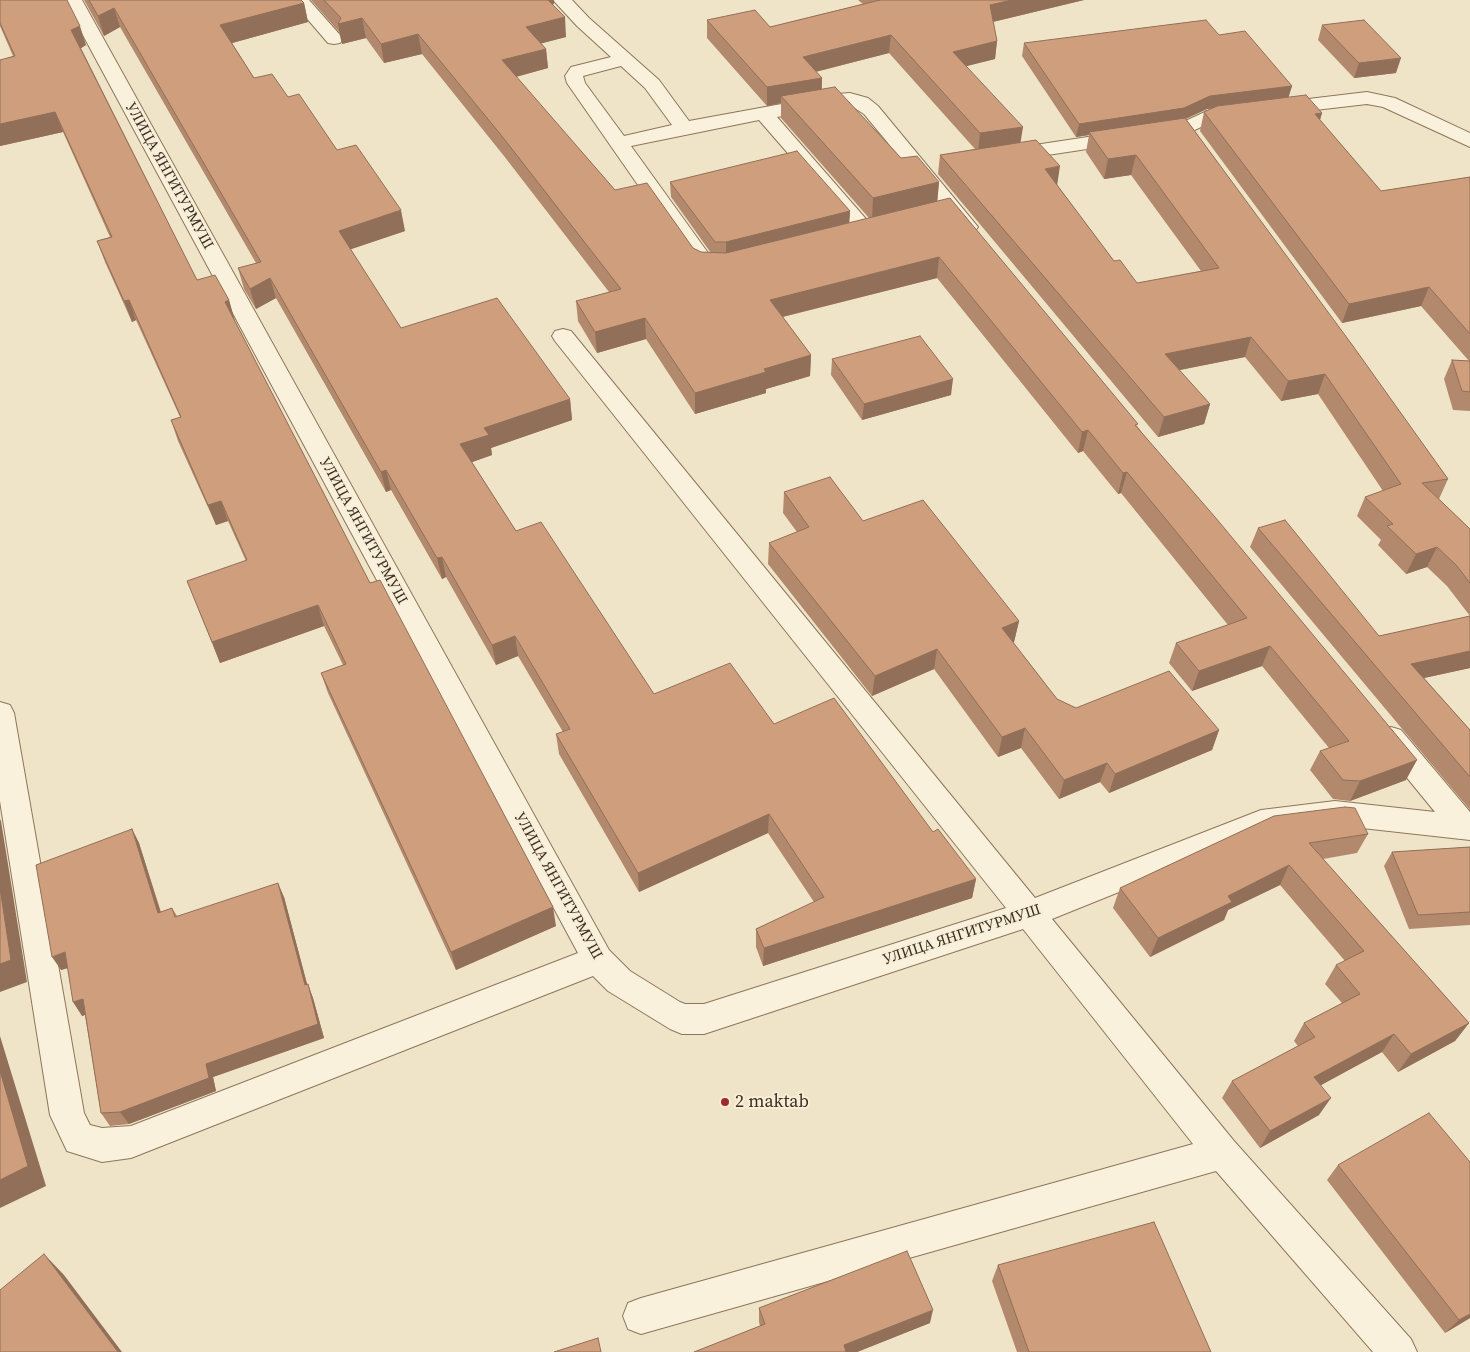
<!DOCTYPE html>
<meta charset="utf-8">
<style>
body{margin:0}
canvas{display:block;background:#f0e4c8}
</style>
<canvas width="1470" height="1352"></canvas>
<script>
const g = document.querySelector('canvas').getContext('2d');
g.lineJoin = 'round';
function shape(rows) {
  const path = new Path2D();
  for (const r of rows) {
    path.moveTo(r[0], r[1]);
    for (let i = 2; i < r.length; i += 2) path.lineTo(r[i], r[i + 1]);
  }
  return path;
}
function stroke(path, color, width, dash) {
  g.strokeStyle = color;
  g.lineWidth = width;
  g.lineCap = dash ? 'butt' : 'round';
  g.setLineDash(dash || []);
  g.stroke(path);
}
function paint(path, color) {
  g.fillStyle = color;
  g.fill(path, 'evenodd');
}
function drawText(font, color, halo, rows, align = 'center') {
  g.font = font + ' "Source Serif 4",serif';
  g.lineWidth = 4;
  g.setLineDash([]);
  g.textBaseline = 'middle';
  g.strokeStyle = halo;
  g.fillStyle = color;
  for (const [text, x, y, turn = 0] of rows) {
    g.save();
    g.translate(x, y);
    g.rotate((+turn || 0) * Math.PI / 180);
    g.textAlign = isNaN(turn) ? turn : align;
    if (halo) g.strokeText(text, 0, 0);
    g.fillText(text, 0, 0);
    g.restore();
  }
}
const minor = shape([
 [64,0,82,0,609,950,630,971,680,1002,685,1004,704,1004,1006,908,555,341,552,336,555,331,563,329,571,331,1035,898,1261,810,1335,801,1435,812,1381,746,1377,738,1381,730,1391,727,1401,730,1470,812,1470,840,1335,825,1263,834,1052,919,1234,1141,1411,1339,1417,1352,1373,1352,1216,1171,641,1334,628,1329,623,1316,628,1303,641,1298,1193,1144,1023,929,704,1034,682,1034,670,1029,608,991,593,976,131,1158,102,1162,67,1151,50,1115,0,801,0,702,10,705,14,713,84,1113,90,1125,102,1128,131,1126,578,953,64,0],
 [291,0,309,0,340,35,343,39,340,43,334,44,328,43,291,0],
 [553,0,572,0,589,18,659,80,689,121,836,94,850,93,868,98,878,106,978,227,975,231,968,233,961,231,864,114,850,105,777,117,873,227,876,231,873,235,866,237,859,235,759,120,631,146,711,257,731,261,734,266,731,271,723,272,701,271,695,267,567,83,565,76,571,67,611,57,577,26,553,0],
 [621,66,645,88,672,125,624,136,585,83,583,76,621,66],
 [1367,92,1395,98,1470,133,1470,147,1383,107,1367,104,1212,122,1186,134,1008,161,1001,159,998,155,1001,151,1008,149,1181,123,1207,111,1367,92]
]);
const wall = shape([
 [0,0,86,45,81,48,197,280,229,300,234,319,370,583,556,926,456,970,328,693,321,673,343,665,324,626,220,663,187,581,246,561,228,521,216,525,178,441,171,420,180,417,136,320,132,322,105,262,97,241,110,237,63,132,0,146,0,60,13,56,0,26],
 [84,0,301,0,304,3,308,22,232,43,254,78,288,97,337,150,405,231,350,249,401,328,570,399,572,420,491,448,492,455,472,462,516,531,654,694,774,724,933,832,976,879,972,898,763,966,756,947,756,929,814,902,768,833,639,892,559,754,556,734,563,732,518,656,496,665,446,577,442,579,391,490,386,492,276,298,256,309,244,289,238,268,256,263,120,27,104,36],
 [311,0,554,0,554,4,552,4,566,37,541,43,546,49,548,68,516,77,615,190,693,248,701,252,711,253,671,197,670,182,850,211,849,223,869,218,781,118,781,103,767,106,707,38,707,20,770,27,863,4,858,0,1084,0,993,22,997,41,995,59,966,66,1020,143,1057,185,1114,261,1137,283,1201,271,1131,175,1104,179,1086,152,1089,135,1076,137,1022,56,1024,43,1219,35,1292,86,1288,97,1322,113,1320,120,1381,191,1470,177,1470,411,1453,410,1444,379,1452,360,1469,361,1421,306,1342,323,1200,131,1204,112,1212,108,1207,109,1186,119,1448,479,1439,499,1470,529,1470,668,1424,678,1470,730,1470,810,1250,547,1258,528,1379,636,1470,616,1447,586,1427,567,1406,574,1378,545,1381,540,1357,516,1365,497,1383,491,1318,394,1281,401,1245,357,1179,370,1210,404,1204,424,1158,437,938,174,940,155,975,149,889,53,816,72,822,78,822,90,901,158,939,182,937,201,1137,426,1406,780,1350,801,1333,799,1310,770,1320,751,1329,748,1262,666,1192,691,1169,663,1176,643,1228,625,1121,493,1118,494,1083,451,1078,453,937,278,783,317,811,355,810,376,766,389,766,393,695,414,646,339,597,353,578,321,576,301,609,292,504,156,422,54,384,63,366,38,342,44,339,32],
 [1322,25,1396,73,1354,78,1318,40],
 [832,359,951,395,862,420,831,375],
 [784,492,863,521,1019,621,1014,642,1013,642,1057,699,1076,708,1219,730,1212,750,1109,793,1100,782,1059,799,1021,748,998,757,934,669,872,696,768,564,769,543,797,532,783,513],
 [1274,816,1368,834,1357,853,1323,859,1469,1023,1455,1041,1398,1072,1382,1052,1320,1085,1319,1115,1260,1148,1222,1098,1232,1081,1298,1046,1294,1041,1304,1023,1342,1003,1325,984,1336,965,1345,961,1280,885,1228,910,1224,920,1150,957,1113,908,1120,888],
 [132,829,139,843,161,912,172,908,177,916,284,897,307,984,313,998,324,1038,213,1077,216,1091,129,1124,110,1126,101,1113,85,1015,82,1016,68,968,61,970],
 [1470,847,1470,925,1409,929,1384,866,1392,852],
 [1338,1165,1470,1318,1445,1333,1327,1180],
 [998,1265,1211,1352,1017,1352,992,1281],
 [759,1308,930,1323,857,1352,694,1352,760,1326,759,1322]
]);
const shadedWall = shape([
 [538,0,554,0,554,4,539,8],
 [1012,0,1084,0,988,23,990,5],
 [304,3,308,22,225,45,220,25],
 [114,8,120,27,104,36,98,16],
 [565,17,566,37,528,47,526,27],
 [362,18,366,38,342,44,338,24],
 [80,26,86,45,78,50,71,30],
 [418,34,422,54,384,63,381,44],
 [891,35,889,53,802,75,803,57],
 [997,41,995,59,951,70,953,52],
 [546,49,548,68,504,80,502,60],
 [1401,58,1396,73,1354,78,1359,63],
 [822,78,821,96,781,96,781,103,767,106,767,87],
 [1292,86,1288,99,1207,109,1180,121,1089,132,1089,135,1076,137,1079,124,1210,96],
 [55,112,63,132,0,146,0,124],
 [1322,113,1316,132,1315,114],
 [1023,127,1020,146,978,152,980,133],
 [1136,155,1131,175,1104,179,1108,159],
 [1060,166,1057,186,1045,169],
 [939,182,937,205,872,221,873,198],
 [401,210,405,231,343,252,339,231],
 [850,211,849,227,726,258,726,242],
 [939,257,937,278,769,320,770,300],
 [270,278,276,298,256,309,250,289],
 [1429,287,1421,306,1342,323,1349,304],
 [129,300,136,320,132,322,124,301],
 [229,300,235,321,225,302],
 [645,318,646,339,597,353,595,332],
 [1251,337,1245,357,1160,374,1165,354],
 [811,355,810,376,766,389,766,393,695,414,695,393,764,369],
 [1325,374,1318,394,1281,401,1288,381],
 [953,379,951,395,862,420,864,404],
 [570,399,572,420,491,448,492,455,464,465,460,444,484,428],
 [1210,404,1204,424,1158,437,1164,417],
 [1088,430,1083,451,1078,453,1082,432],
 [386,470,391,490,386,492,381,472],
 [1127,472,1121,493,1118,494,1123,473],
 [221,501,228,521,216,525,208,505],
 [1437,547,1427,567,1406,574,1416,554],
 [442,557,446,577,442,579,437,558],
 [318,605,324,626,220,663,212,642],
 [1019,621,1014,642,998,648,1002,628],
 [515,636,518,656,496,665,492,645],
 [1270,646,1262,666,1192,691,1199,671],
 [937,649,934,669,872,696,875,676],
 [1470,651,1470,668,1401,683,1411,664],
 [1025,728,1021,748,998,757,1002,737],
 [1219,730,1212,750,1109,793,1115,774],
 [1417,760,1406,780,1350,801,1360,781],
 [1107,763,1100,782,1059,799,1064,780],
 [769,814,768,833,639,892,638,873],
 [0,819,1,821,27,982,0,992],
 [132,829,139,843,165,927,158,913],
 [1289,865,1280,885,1228,910,1224,920,1150,957,1158,938,1228,896],
 [976,879,972,898,763,966,764,948],
 [278,883,284,897,311,999,305,985],
 [553,907,556,926,456,970,451,952],
 [65,952,74,966,61,970,52,957],
 [308,984,313,998,324,1038,213,1077,216,1091,129,1124,120,1112,206,1064],
 [83,999,92,1012,82,1016,73,1002],
 [1469,1023,1455,1041,1398,1072,1411,1054],
 [1394,1034,1382,1052,1303,1095,1314,1077],
 [0,1036,46,1186,0,1208],
 [1331,1098,1319,1115,1260,1148,1270,1131],
 [44,1254,64,1275,122,1352,118,1352],
 [933,1310,930,1323,857,1352,842,1352,844,1345],
 [1470,1314,1470,1318,1445,1333,1459,1320]
]);
const building = shape([
 [0,0,67,0,80,26,71,30,197,280,215,275,229,300,225,302,370,583,380,580,553,907,451,952,321,673,346,664,318,605,212,642,187,581,247,560,221,501,208,505,171,420,181,417,129,300,124,301,97,241,112,237,55,112,0,124,0,60,15,56,0,23,0,0],
 [89,0,301,0,304,3,220,25,254,78,272,74,288,97,299,94,337,150,356,145,401,210,339,231,401,328,497,298,570,399,484,428,489,435,460,444,516,531,541,522,654,694,730,663,774,724,834,698,933,832,938,829,976,879,764,948,756,929,824,897,769,814,638,873,556,734,570,729,515,636,492,645,442,557,437,558,386,470,381,472,270,278,250,289,238,268,261,262,114,8,98,16,89,0],
 [324,0,548,0,565,17,526,27,546,49,502,60,615,190,647,183,693,248,701,252,726,253,950,198,1138,424,1135,425,1215,517,1417,760,1360,781,1343,780,1320,751,1349,741,1270,646,1199,671,1176,643,1247,618,1127,472,1123,473,1088,430,1082,432,939,257,770,300,811,355,764,369,766,372,695,393,645,318,595,332,576,301,621,289,501,135,418,34,381,44,362,18,338,24,341,18,324,0],
 [879,0,1012,0,990,5,997,41,953,52,1023,127,980,133,891,35,803,57,822,78,767,87,707,20,755,10,770,27,880,0,879,0],
 [1206,20,1219,35,1245,31,1292,86,1210,96,1184,108,1079,124,1024,43,1206,20],
 [1364,20,1401,58,1359,63,1322,25,1364,20],
 [835,87,901,158,917,156,939,182,873,198,781,96,835,87],
 [1306,95,1322,113,1315,114,1381,191,1470,177,1470,334,1429,287,1349,304,1204,112,1217,106,1306,95],
 [1185,118,1353,346,1448,479,1422,483,1470,529,1470,583,1457,566,1437,547,1416,554,1387,526,1393,524,1365,497,1401,484,1325,374,1288,381,1251,337,1165,354,1210,404,1164,417,940,155,1036,140,1060,166,1045,169,1114,261,1120,260,1137,283,1219,268,1136,155,1108,159,1089,132,1185,118],
 [797,151,850,211,726,242,715,242,670,182,797,151],
 [920,336,953,379,864,404,832,359,920,336],
 [1452,360,1470,361,1470,392,1462,391,1452,360],
 [830,477,863,521,923,500,1019,621,1002,628,1057,699,1076,708,1169,671,1219,730,1115,774,1107,763,1064,780,1025,728,1002,737,937,649,875,676,769,543,809,527,784,492,830,477],
 [1285,520,1379,636,1470,616,1470,651,1411,664,1470,730,1470,777,1258,528,1285,520],
 [1345,807,1355,808,1368,834,1309,843,1469,1023,1411,1054,1394,1034,1314,1077,1331,1098,1270,1131,1232,1081,1315,1037,1304,1023,1360,994,1336,965,1364,951,1289,865,1228,896,1232,902,1158,938,1120,888,1274,816,1345,807],
 [132,829,158,913,172,908,175,917,278,883,305,985,308,984,318,1024,206,1064,209,1078,120,1112,101,1113,83,999,73,1002,65,952,52,957,36,865,132,829],
 [1470,847,1470,912,1418,915,1392,852,1470,847],
 [0,888,11,960,0,964,0,888],
 [0,1071,28,1166,0,1180,0,1071],
 [1429,1113,1470,1162,1470,1314,1459,1320,1338,1165,1429,1113],
 [1154,1222,1211,1352,1029,1352,998,1265,1154,1222],
 [907,1251,933,1310,844,1345,846,1352,694,1352,765,1324,759,1308,907,1251],
 [44,1254,118,1352,0,1352,0,1290,44,1254],
 [598,1338,601,1352,554,1352,598,1338]
]);
const markers = [
 [725,1102,5,"#9e2a2b"]
];
const streetNames = [
 ["УЛИЦА ЯНГИТУРМУШ",169,176,61],
 ["УЛИЦА ЯНГИТУРМУШ",363,531,61],
 ["УЛИЦА ЯНГИТУРМУШ",558,886,61],
 ["УЛИЦА ЯНГИТУРМУШ",962,935,-18]
];
const nearPoinames = [
 ["2 maktab",735,1102]
];
stroke(minor, '#8d765c', 2);
paint(minor, '#faf1dc');
paint(wall, '#b2896c');
paint(shadedWall, '#916f58');
paint(building, '#cf9f7d');
stroke(building, '#916f58', 1);
for (const [x, y, r, color] of markers) {
  const dot = new Path2D();
  dot.arc(x, y, r, 0, 2 * Math.PI);
  g.fillStyle = color;
  g.fill(dot);
  stroke(dot, '#f7eed8', 2);
}
drawText('15px', '#3d2e20', '#f7eed8', streetNames);
drawText('18px', '#3d2e20', '#f7eed8', nearPoinames, 'left');
</script>
